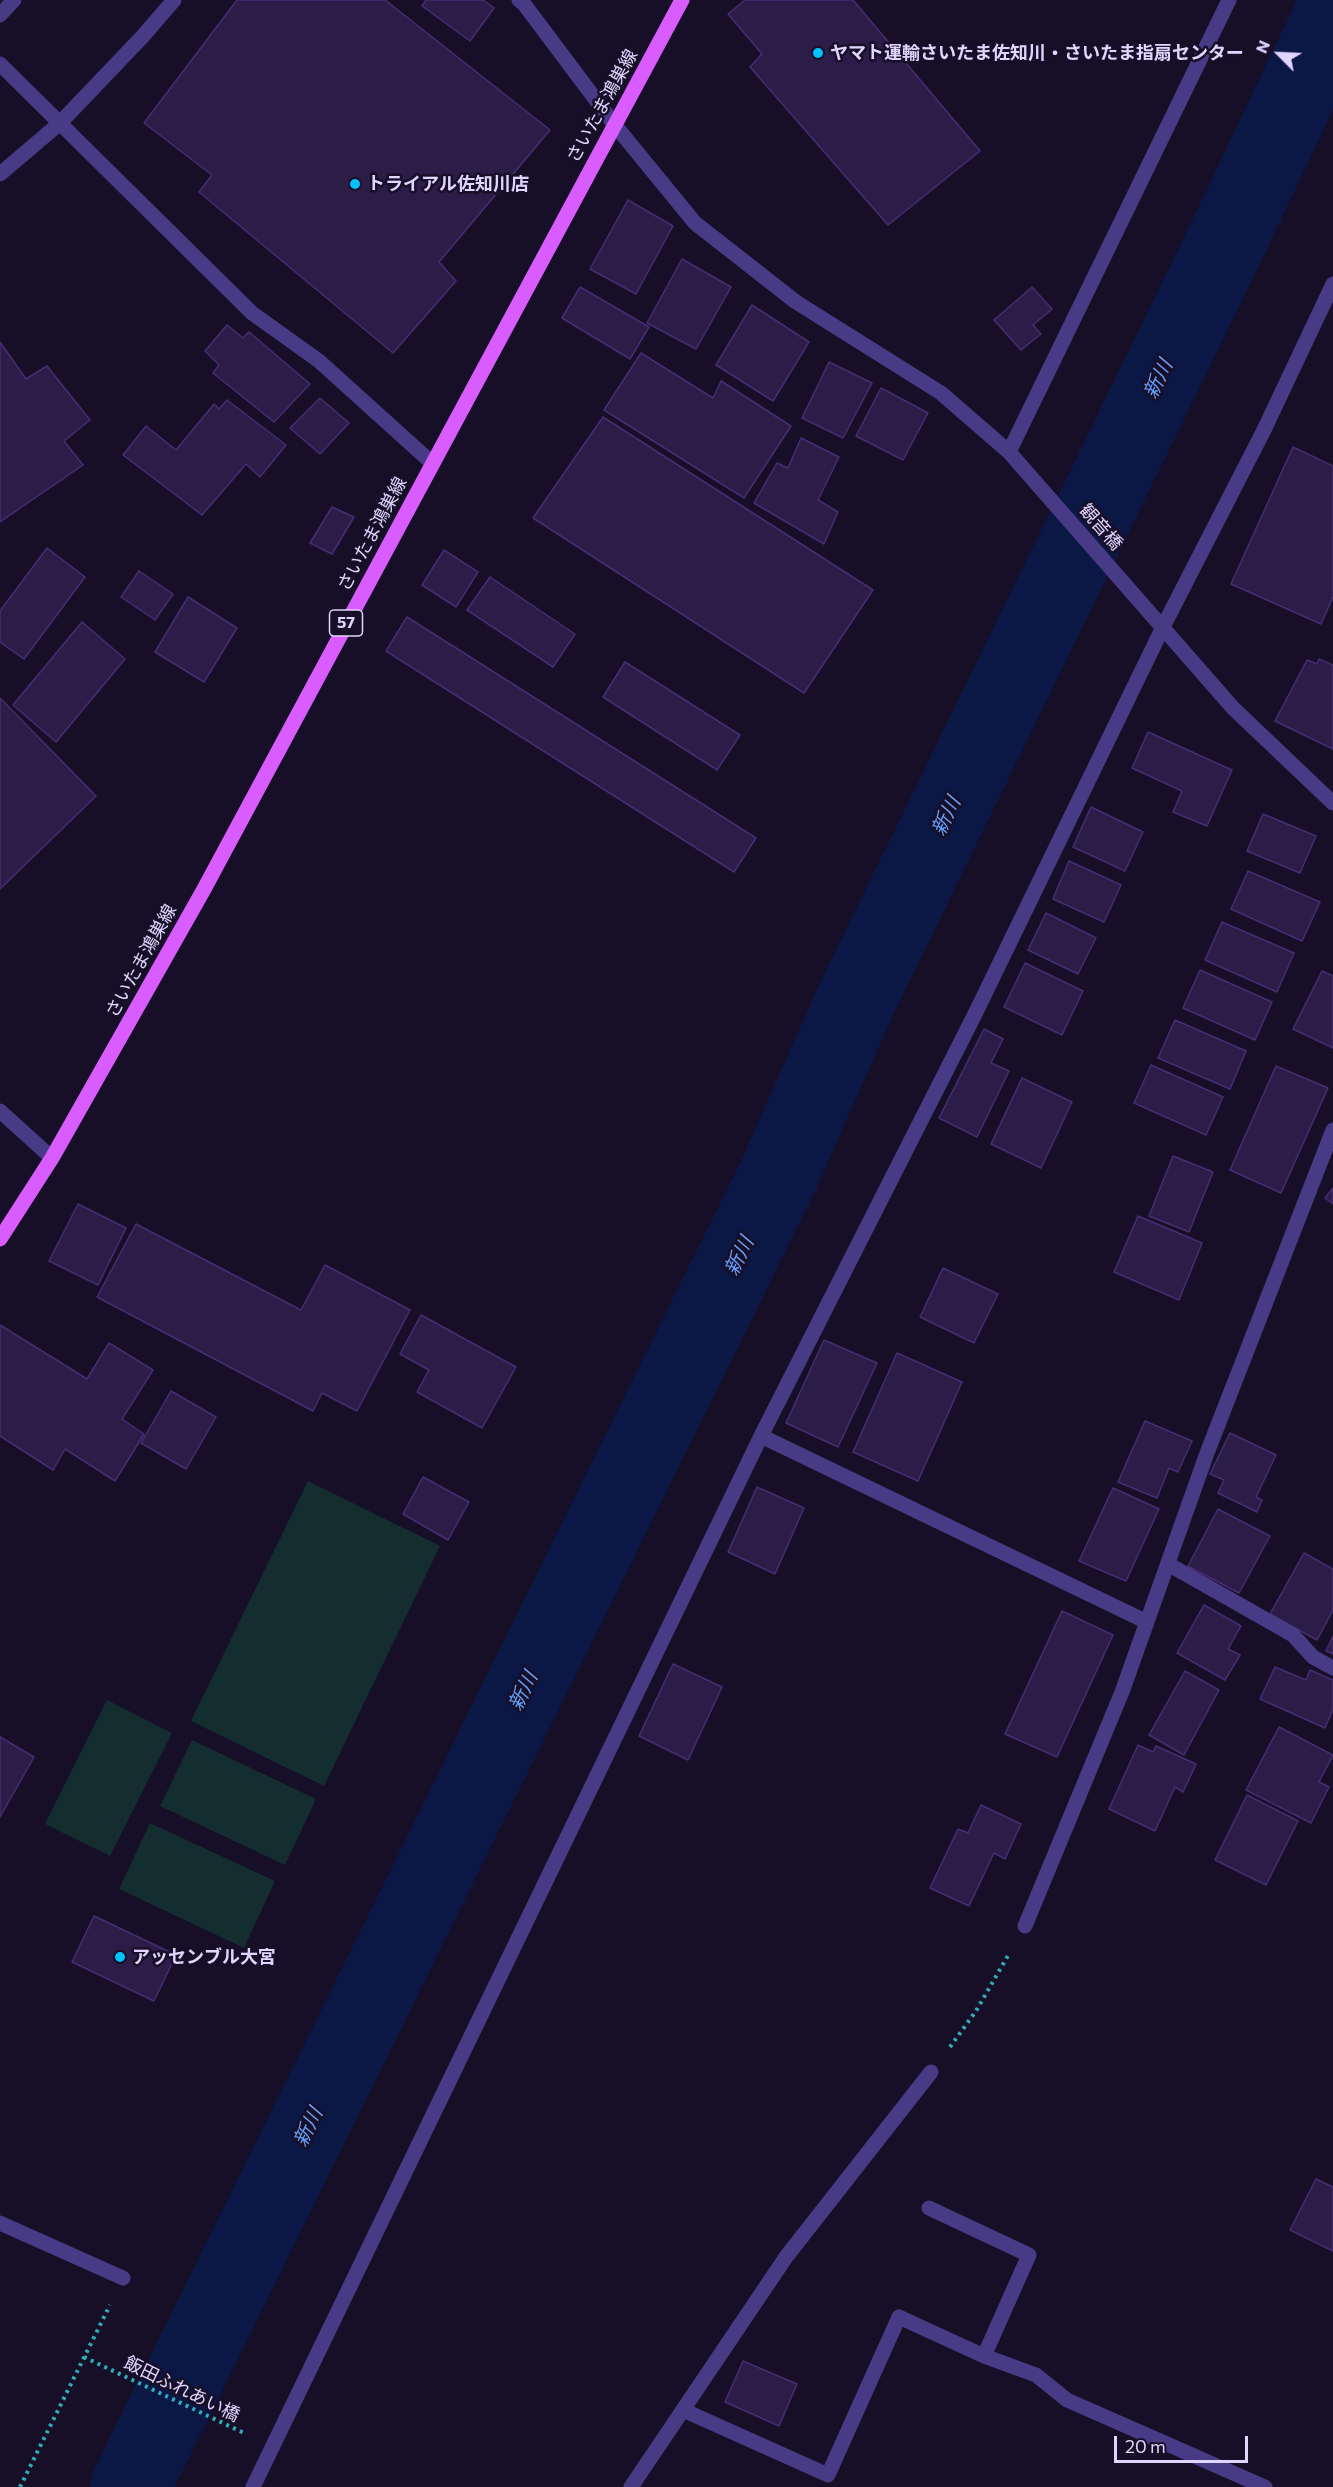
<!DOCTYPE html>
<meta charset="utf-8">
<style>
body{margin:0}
#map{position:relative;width:1333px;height:2487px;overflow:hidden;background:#170f27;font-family:Commissioner,sans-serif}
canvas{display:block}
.north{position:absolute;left:1249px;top:24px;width:60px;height:60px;-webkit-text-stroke:4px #170f27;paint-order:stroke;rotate:294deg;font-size:16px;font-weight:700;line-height:24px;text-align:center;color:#e0d5ff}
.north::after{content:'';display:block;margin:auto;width:21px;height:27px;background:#e0d5ff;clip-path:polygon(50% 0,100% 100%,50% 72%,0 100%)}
.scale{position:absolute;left:1114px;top:2436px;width:134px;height:27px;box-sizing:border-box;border:3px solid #e0d5ff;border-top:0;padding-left:8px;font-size:18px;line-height:21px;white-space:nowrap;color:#e0d5ff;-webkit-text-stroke:4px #170f27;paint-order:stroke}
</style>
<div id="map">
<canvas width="1333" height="2487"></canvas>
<div class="north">N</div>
<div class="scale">20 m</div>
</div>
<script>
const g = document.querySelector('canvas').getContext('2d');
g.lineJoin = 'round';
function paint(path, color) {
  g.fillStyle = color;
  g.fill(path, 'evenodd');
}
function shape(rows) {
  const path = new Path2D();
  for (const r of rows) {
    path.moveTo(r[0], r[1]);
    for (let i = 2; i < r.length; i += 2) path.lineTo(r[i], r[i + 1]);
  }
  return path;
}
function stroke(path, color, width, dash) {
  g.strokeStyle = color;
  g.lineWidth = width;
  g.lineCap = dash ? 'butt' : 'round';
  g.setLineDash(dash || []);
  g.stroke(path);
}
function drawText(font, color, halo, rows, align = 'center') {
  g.font = font + ' Commissioner,"Noto Sans JP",sans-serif';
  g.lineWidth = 5;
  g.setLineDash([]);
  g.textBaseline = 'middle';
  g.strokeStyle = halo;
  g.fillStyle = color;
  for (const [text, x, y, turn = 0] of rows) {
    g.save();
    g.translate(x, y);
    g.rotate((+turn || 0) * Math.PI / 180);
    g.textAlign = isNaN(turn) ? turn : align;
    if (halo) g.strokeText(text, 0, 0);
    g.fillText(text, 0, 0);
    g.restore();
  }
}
const green = shape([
 [308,1481,440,1546,324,1786,191,1721],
 [107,1700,172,1733,110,1856,45,1824],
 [192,1740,316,1799,285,1865,160,1806],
 [150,1823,275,1881,244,1948,119,1889]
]);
const river = shape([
 [130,2487,780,1172,856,1000,1216,263,1333,17]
]);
const building = shape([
 [237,0,385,0,550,130,439,262,456,281,393,353,199,192,212,175,144,123,237,0],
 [426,0,483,0,494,8,470,41,422,6,426,0],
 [745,0,853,0,980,151,888,225,750,67,762,54,728,14,745,0],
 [628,200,673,226,636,294,590,269,628,200],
 [682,259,731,287,696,349,647,323,682,259],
 [580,287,649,327,630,359,562,318,580,287],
 [1032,287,1052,309,1033,325,1041,334,1021,350,994,320,1032,287],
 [752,305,809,342,773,401,716,365,752,305],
 [227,325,243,338,249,332,310,384,274,422,213,373,219,365,205,351,227,325],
 [0,342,26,379,47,366,90,420,64,441,83,465,0,522,0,342],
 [641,353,713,398,721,381,791,426,744,498,604,410,641,353],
 [829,362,872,383,843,438,802,418,829,362],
 [881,388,928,413,903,460,856,436,881,388],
 [320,398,349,423,320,454,290,428,320,398],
 [227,400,286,445,260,477,246,464,202,515,123,455,146,426,176,450,214,404,219,409,227,400],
 [603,417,873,590,804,693,533,518,603,417],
 [801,438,839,457,818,500,838,512,824,544,754,503,777,463,788,468,801,438],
 [1293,447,1333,466,1333,597,1321,624,1231,584,1293,447],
 [332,507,354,517,332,554,310,543,332,507],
 [47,548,85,577,24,659,0,642,0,611,47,548],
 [444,550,478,572,456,607,422,585,444,550],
 [139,571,173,594,155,620,121,597,139,571],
 [490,577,575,634,553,667,467,610,490,577],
 [188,597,237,628,204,682,155,652,188,597],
 [407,617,756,838,734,872,386,651,407,617],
 [82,622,125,659,56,742,13,705,82,622],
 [1319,659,1333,665,1333,749,1275,721,1307,660,1317,664,1319,659],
 [625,662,740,735,717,770,603,697,625,662],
 [0,698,96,796,0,889,0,698],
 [1148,732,1232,770,1207,826,1173,812,1182,791,1132,768,1148,732],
 [1091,807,1143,832,1125,871,1073,847,1091,807],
 [1263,814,1316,836,1300,873,1247,851,1263,814],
 [1069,861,1121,885,1104,922,1053,899,1069,861],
 [1248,871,1320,902,1302,941,1231,909,1248,871],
 [1046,913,1096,938,1078,974,1028,950,1046,913],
 [1222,922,1294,953,1277,992,1205,960,1222,922],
 [1025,963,1083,991,1062,1035,1004,1007,1025,963],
 [1200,970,1272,1002,1255,1040,1183,1008,1200,970],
 [1322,971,1333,976,1333,1048,1293,1029,1322,971],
 [1175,1020,1246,1051,1230,1089,1158,1058,1175,1020],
 [984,1029,1003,1039,991,1063,1009,1071,977,1137,939,1118,984,1029],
 [1151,1065,1223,1097,1206,1135,1134,1103,1151,1065],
 [1276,1066,1328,1088,1281,1193,1230,1170,1276,1066],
 [1022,1078,1072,1102,1041,1168,991,1144,1022,1078],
 [1173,1156,1213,1172,1189,1232,1149,1216,1173,1156],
 [1333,1188,1333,1204,1325,1198,1333,1188],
 [78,1204,126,1228,98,1285,49,1261,78,1204],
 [1138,1216,1202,1243,1179,1300,1114,1272,1138,1216],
 [136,1224,301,1310,325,1265,410,1310,357,1411,322,1393,313,1411,97,1297,136,1224],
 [943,1268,998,1294,974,1343,920,1317,943,1268],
 [421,1315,516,1367,482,1428,417,1392,429,1370,400,1354,421,1315],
 [0,1325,87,1379,109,1343,153,1370,122,1419,144,1434,115,1481,65,1449,53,1470,0,1436,0,1325],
 [824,1340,877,1363,838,1447,786,1423,824,1340],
 [897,1353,962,1382,918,1481,853,1452,897,1353],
 [171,1391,216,1417,186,1469,141,1443,171,1391],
 [1145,1421,1192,1441,1178,1472,1169,1468,1157,1498,1118,1482,1145,1421],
 [1230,1433,1276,1455,1256,1497,1262,1500,1257,1512,1218,1493,1224,1480,1210,1474,1230,1433],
 [423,1477,469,1502,448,1540,403,1514,423,1477],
 [757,1487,804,1508,775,1574,728,1552,757,1487],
 [1113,1488,1159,1509,1126,1581,1079,1561,1113,1488],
 [1218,1509,1270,1536,1239,1593,1188,1566,1218,1509],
 [1304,1553,1333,1569,1333,1610,1317,1640,1270,1614,1304,1553],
 [1204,1605,1241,1626,1228,1649,1240,1655,1225,1680,1177,1653,1204,1605],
 [1062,1611,1113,1635,1057,1757,1005,1734,1062,1611],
 [1333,1636,1333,1654,1326,1651,1333,1636],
 [673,1664,722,1687,688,1760,639,1736,673,1664],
 [1275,1667,1306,1680,1310,1670,1333,1680,1333,1709,1325,1728,1260,1699,1275,1667],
 [1185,1671,1219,1690,1184,1755,1149,1735,1185,1671],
 [1279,1727,1333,1755,1319,1782,1329,1787,1311,1823,1246,1790,1279,1727],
 [0,1737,34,1757,0,1817,0,1737],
 [1138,1745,1153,1752,1156,1746,1196,1764,1183,1792,1175,1787,1155,1831,1109,1809,1138,1745],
 [1247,1795,1298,1821,1266,1885,1215,1860,1247,1795],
 [981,1805,1021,1824,1005,1859,994,1853,969,1906,930,1888,958,1829,968,1833,981,1805],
 [94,1916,176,1955,154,2001,72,1962,94,1916],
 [1316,2179,1333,2187,1333,2251,1290,2230,1316,2179],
 [743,2361,797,2384,779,2426,725,2402,743,2361]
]);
const path = shape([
 [950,2047,976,2011,1010,1952],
 [84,2357,246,2434],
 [20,2487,110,2305]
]);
const service = shape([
 [0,15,14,0],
 [0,64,252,313,319,361,432,463],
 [0,174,60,123,143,36,174,0],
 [1168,1564,1293,1635,1313,1657,1333,1668],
 [929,2208,1029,2255,984,2356],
 [0,2223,123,2278],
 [899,2317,984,2356,1036,2375,1067,2400,1265,2487]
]);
const minor = shape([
 [519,0,524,4,614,124,695,223,796,302,941,393,1009,452,1233,708,1333,803],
 [1009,452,1229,0],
 [0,1111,52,1158],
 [761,1436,1147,1622],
 [1025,1926,1122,1692,1207,1453,1333,1130],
 [683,2410,828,2475,899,2317],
 [253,2487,761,1436,975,1014,1163,627,1264,430,1333,284],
 [631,2487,786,2257,931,2072]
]);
const primary = shape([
 [0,1239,52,1158,203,891,682,0]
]);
const markers = [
 [818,53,6,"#03c1fd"],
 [355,184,6,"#03c1fd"],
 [120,1957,6,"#03c1fd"]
];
const shields = [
 [346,623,33]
];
const shieldNames = [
 ["57",346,623]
];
const poiNames = [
 ["ヤマト運輸さいたま佐知川・さいたま指扇センター",830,53],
 ["トライアル佐知川店",367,184],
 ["アッセンブル大宮",132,1957]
];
const streetNames = [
 ["さいたま鴻巣線",602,106,-61],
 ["観音橋",1101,527,49],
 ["さいたま鴻巣線",372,534,-62],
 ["さいたま鴻巣線",141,961,-61],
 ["飯田ふれあい橋",182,2389,26]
];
const waterNames = [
 ["新川",1158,379,-64],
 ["新川",946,816,-64],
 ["新川",739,1256,-64],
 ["新川",523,1691,-64],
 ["新川",308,2127,-64]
];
paint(green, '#132d31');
stroke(river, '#0b1745', 80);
paint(building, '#2b1c48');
stroke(building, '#452e73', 1.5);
stroke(path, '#30adb8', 4, [3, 4.5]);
stroke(service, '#483b85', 15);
stroke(minor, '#483b85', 15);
stroke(primary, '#d95dfe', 15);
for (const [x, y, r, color] of markers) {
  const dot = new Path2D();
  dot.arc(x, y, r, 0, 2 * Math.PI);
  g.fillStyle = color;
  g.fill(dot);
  stroke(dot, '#170f27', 2);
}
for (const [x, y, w] of shields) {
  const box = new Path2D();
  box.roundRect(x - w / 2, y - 13, w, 26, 4.5);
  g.fillStyle = '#170f27';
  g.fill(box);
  stroke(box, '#e0d5ff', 1.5);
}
drawText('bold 16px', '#e0d5ff', null, shieldNames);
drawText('bold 18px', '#e0d5ff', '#170f27', poiNames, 'left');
drawText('18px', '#e0d5ff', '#170f27', streetNames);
drawText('italic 20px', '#64a1fe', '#170f27', waterNames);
</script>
